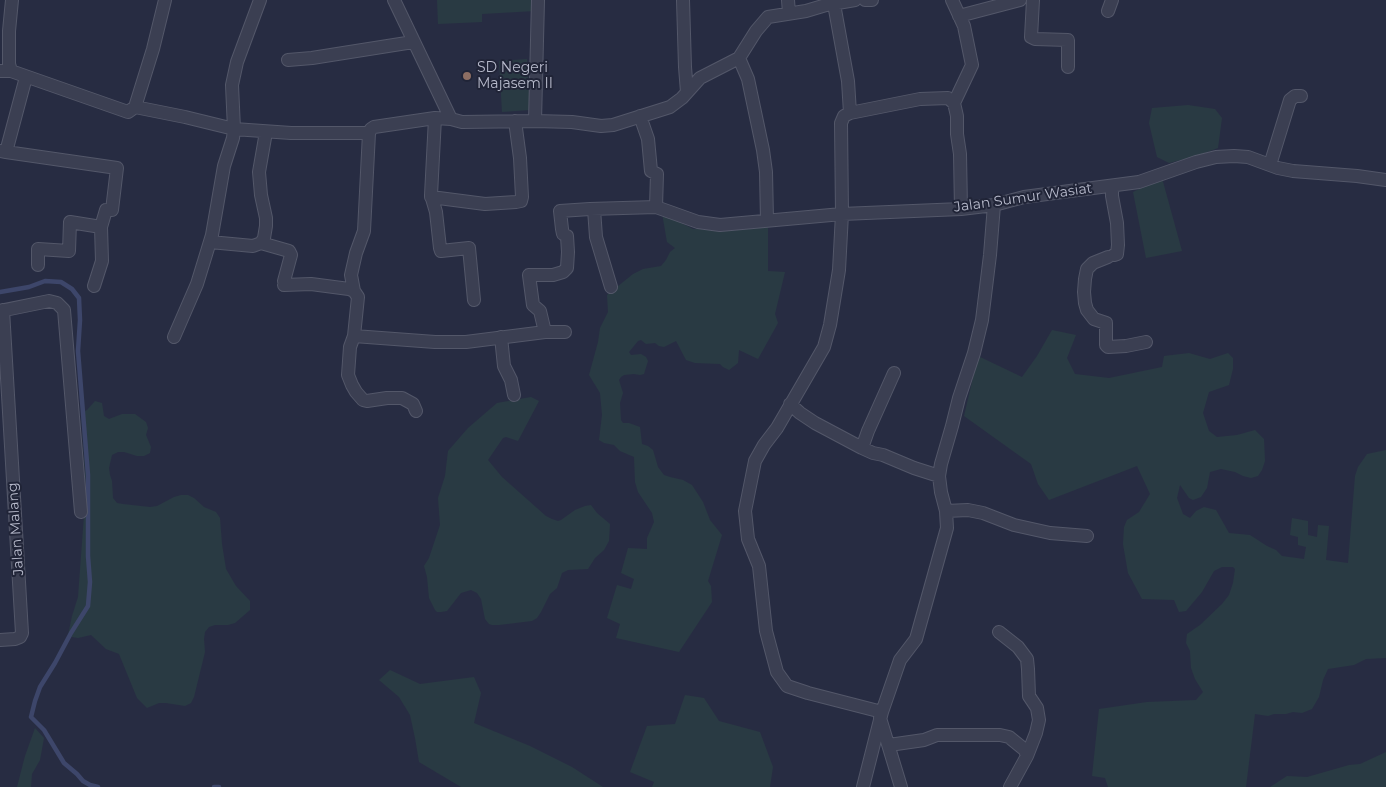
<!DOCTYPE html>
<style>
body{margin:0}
canvas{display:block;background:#272c42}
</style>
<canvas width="1386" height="787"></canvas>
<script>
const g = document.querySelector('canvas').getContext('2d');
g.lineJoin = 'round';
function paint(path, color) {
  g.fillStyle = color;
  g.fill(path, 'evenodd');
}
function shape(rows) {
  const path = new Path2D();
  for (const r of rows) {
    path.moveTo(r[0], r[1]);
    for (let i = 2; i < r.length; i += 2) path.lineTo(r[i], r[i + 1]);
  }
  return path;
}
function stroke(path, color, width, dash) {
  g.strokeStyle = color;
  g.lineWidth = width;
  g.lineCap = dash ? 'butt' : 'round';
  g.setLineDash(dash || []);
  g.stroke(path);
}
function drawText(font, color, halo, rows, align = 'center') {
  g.font = font + ' Montserrat,sans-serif';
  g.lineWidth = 4;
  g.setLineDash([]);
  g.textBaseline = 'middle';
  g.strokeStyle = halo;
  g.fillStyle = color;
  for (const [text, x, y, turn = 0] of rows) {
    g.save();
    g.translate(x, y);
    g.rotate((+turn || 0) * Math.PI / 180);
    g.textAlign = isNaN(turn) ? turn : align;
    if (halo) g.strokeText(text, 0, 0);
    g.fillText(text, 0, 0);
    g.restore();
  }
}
const green = shape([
 [437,0,534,0,535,11,482,14,482,22,438,24],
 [527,59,530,110,502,112,499,61],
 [1188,105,1215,109,1222,118,1218,148,1194,157,1169,163,1157,157,1149,123,1152,108],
 [1162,178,1182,251,1146,258,1133,192],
 [662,213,693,229,768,225,768,271,785,272,775,314,778,323,758,359,739,350,738,363,729,370,723,367,720,364,695,363,686,360,676,341,664,347,659,346,655,343,646,344,641,340,638,341,629,352,631,355,641,354,646,357,648,361,644,374,640,375,634,374,624,375,621,377,619,380,623,393,620,403,621,420,623,423,629,423,640,427,642,444,648,446,653,450,658,467,664,475,670,477,683,480,692,485,703,502,710,520,722,535,708,581,711,586,712,602,679,652,616,638,620,624,607,618,617,585,631,589,634,579,621,573,628,548,647,549,647,538,654,522,652,513,638,492,635,482,634,457,620,451,614,445,604,443,599,440,602,415,600,393,589,375,598,342,600,328,608,312,607,295,633,274,643,269,661,266,666,260,670,252,675,248,667,242],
 [1052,330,1076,335,1067,358,1075,374,1109,378,1162,367,1164,356,1189,353,1210,359,1228,353,1233,358,1233,369,1229,385,1209,392,1203,413,1209,431,1217,437,1237,435,1255,430,1264,439,1265,461,1262,470,1258,476,1251,478,1243,476,1235,472,1221,469,1210,472,1207,488,1201,497,1193,500,1189,498,1180,485,1177,498,1183,514,1190,518,1196,511,1204,507,1216,510,1229,533,1250,535,1267,546,1276,550,1282,556,1304,559,1306,547,1298,545,1298,537,1290,535,1292,518,1308,521,1308,535,1317,537,1318,525,1329,526,1326,560,1348,563,1355,476,1358,467,1367,454,1386,450,1386,658,1366,659,1354,665,1328,669,1323,680,1319,697,1312,709,1302,713,1293,712,1286,714,1274,714,1268,716,1255,714,1246,787,1108,787,1105,778,1092,776,1099,709,1147,702,1196,700,1203,692,1195,679,1191,668,1190,651,1186,643,1187,634,1200,625,1222,604,1229,595,1233,583,1235,569,1233,567,1222,567,1214,571,1202,592,1186,611,1179,612,1174,600,1142,599,1128,573,1123,544,1124,527,1127,520,1139,512,1150,494,1137,466,1049,500,1038,484,1031,464,964,416,978,356,1022,377,1037,356],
 [531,397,539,401,518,441,506,437,503,438,488,460,502,477,546,516,552,519,558,521,561,520,575,510,585,506,591,505,597,513,610,524,609,541,604,550,595,558,588,569,568,570,562,573,557,588,550,594,541,612,537,618,532,621,499,625,492,625,489,624,485,619,481,599,477,593,471,590,461,593,447,611,441,612,437,612,435,610,429,598,427,577,424,566,429,558,440,525,438,498,445,476,448,451,468,428,497,403],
 [95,401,102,403,104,416,109,419,122,414,135,414,146,422,148,428,146,435,151,447,150,453,144,456,137,456,124,452,118,452,112,455,109,468,110,475,112,481,113,498,117,503,123,504,150,507,157,506,174,497,181,495,188,495,194,498,204,507,216,512,220,518,222,544,226,569,236,586,250,601,250,610,235,623,228,625,215,625,209,627,205,632,204,639,205,652,194,697,191,703,185,706,166,703,159,703,147,708,137,698,119,654,106,649,91,635,78,638,72,637,68,635,72,616,78,597,86,488,81,413,87,410],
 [390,670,420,684,474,677,481,693,474,723,530,746,572,767,603,787,461,787,419,762,415,738,410,715,399,697,379,680],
 [685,695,704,698,719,721,760,732,773,767,770,787,652,787,654,782,630,772,647,726,675,724],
 [35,728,44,738,40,760,32,774,31,787,17,787,25,756],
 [1386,752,1386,787,1270,787,1287,776,1307,777,1349,765,1360,764]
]);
const stream = shape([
 [0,292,29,287,45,281,61,282,72,289,79,298,80,320,78,351,88,475,88,556,90,582,88,606,71,633,55,663,40,687,35,701,31,717,44,730,64,763,77,774,83,781,90,785,98,787],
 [214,787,219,787]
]);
const street = shape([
 [394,0,451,119],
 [683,0,685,67,687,92],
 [788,0,789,13],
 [865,0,872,0],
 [952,0,964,26,972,65,954,103],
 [1033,0,1031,37,1035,39,1068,40,1068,67],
 [834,4,848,81,850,113],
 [1108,11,1112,0],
 [959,16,1020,0],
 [739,58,748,79,763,150,766,172,767,220],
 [288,60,312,58,413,42],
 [0,71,11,71,128,112,135,107,185,117,234,129,291,133,369,133],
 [11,71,9,64,9,31,12,0],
 [135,107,153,49,165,0],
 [435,118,431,195,436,212,440,248,441,251,469,248,474,300],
 [535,121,538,0],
 [0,151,6,152,26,77],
 [6,152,117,168,112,210,106,210,101,227,70,222,69,251,38,249,38,265],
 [1270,165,1290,100,1295,96,1301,96],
 [1112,186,1112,196,1117,223,1118,245,1117,254,1114,255],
 [431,197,485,204,516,202,521,201,522,197,520,158,515,121],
 [656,207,698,222,720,225,842,214,961,209,994,205,1024,197,1139,182,1196,162,1216,157,1234,156,1248,157,1278,168,1293,171,1357,176,1386,180],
 [594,209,596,237,611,287],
 [210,242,253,246,261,243,264,238,266,226,266,218,261,195,259,172,266,132],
 [261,243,289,251,291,255,284,281],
 [1108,257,1093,263,1087,269,1085,279,1084,292,1085,303,1087,310,1094,319,1106,323,1106,345,1108,347,1126,346,1146,342],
 [284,285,311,284,349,289,354,291,358,297,354,336,350,347,348,375,352,385,356,392,363,400,367,401,387,398,402,398,413,404,416,411],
 [94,286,102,261,101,227],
 [354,291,351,275,356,253,364,231,369,133,371,129,374,127,435,118,451,119,462,122,535,121,572,122,601,126,613,125,670,107,682,98,700,78,739,58,756,31,768,17,806,11,826,5,855,0],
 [0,311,49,301,57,303,64,310,81,512],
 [545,332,540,311,533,305,529,275,553,275,563,272,567,268,568,252,567,236,563,234,562,229,560,211,590,209,656,207,657,174,651,171,648,139,640,116],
 [354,336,435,342,466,342,545,332,565,332],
 [174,337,197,284,212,235,224,166,233,138,234,129,232,85,237,62,260,0],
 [501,337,504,366,511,380,514,395],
 [790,404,800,413,815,423,862,448,873,453,883,455,914,468,939,476],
 [862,448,868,431,894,373],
 [946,511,968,510,983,513,1014,525,1050,533,1087,536],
 [999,632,1018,647,1027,659,1028,669,1029,696,1037,708,1039,720,1036,733,1027,756],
 [0,640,15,639,20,637,22,633,3,310],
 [882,712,808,693,787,686,777,672,766,631,759,566,748,539,745,511,755,461,764,445,777,428,824,347,830,325,839,270,842,214,841,123,844,116,850,113,920,99,948,98,954,103,957,116,957,134,960,154,961,209],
 [880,718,901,787],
 [889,745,924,740,937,735,1000,735,1009,737,1025,750,1027,756,1010,787],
 [863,787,882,712,900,660,916,639,947,528,946,511,941,492,939,476,941,464,952,426,959,398,974,353,982,320,990,255,994,205]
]);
const markers = [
 [467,76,5,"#8d6e63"]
];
const poiNames = [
 ["SD Negeri",477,68],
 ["Majasem II",477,84]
];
const streetNames = [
 ["Jalan Sumur Wasiat",1023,198,-8],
 ["Jalan Malang",16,529,-94]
];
paint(green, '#293a43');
stroke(stream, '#3d466a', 4.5);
stroke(street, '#535769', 14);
stroke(street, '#3b3f52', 12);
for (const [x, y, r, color] of markers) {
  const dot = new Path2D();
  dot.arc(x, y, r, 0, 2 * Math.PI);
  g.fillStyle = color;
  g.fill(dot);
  stroke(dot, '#202437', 2);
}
drawText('14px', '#b8bbcc', '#202437', poiNames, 'left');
drawText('14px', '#b8bbcc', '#202437', streetNames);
</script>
